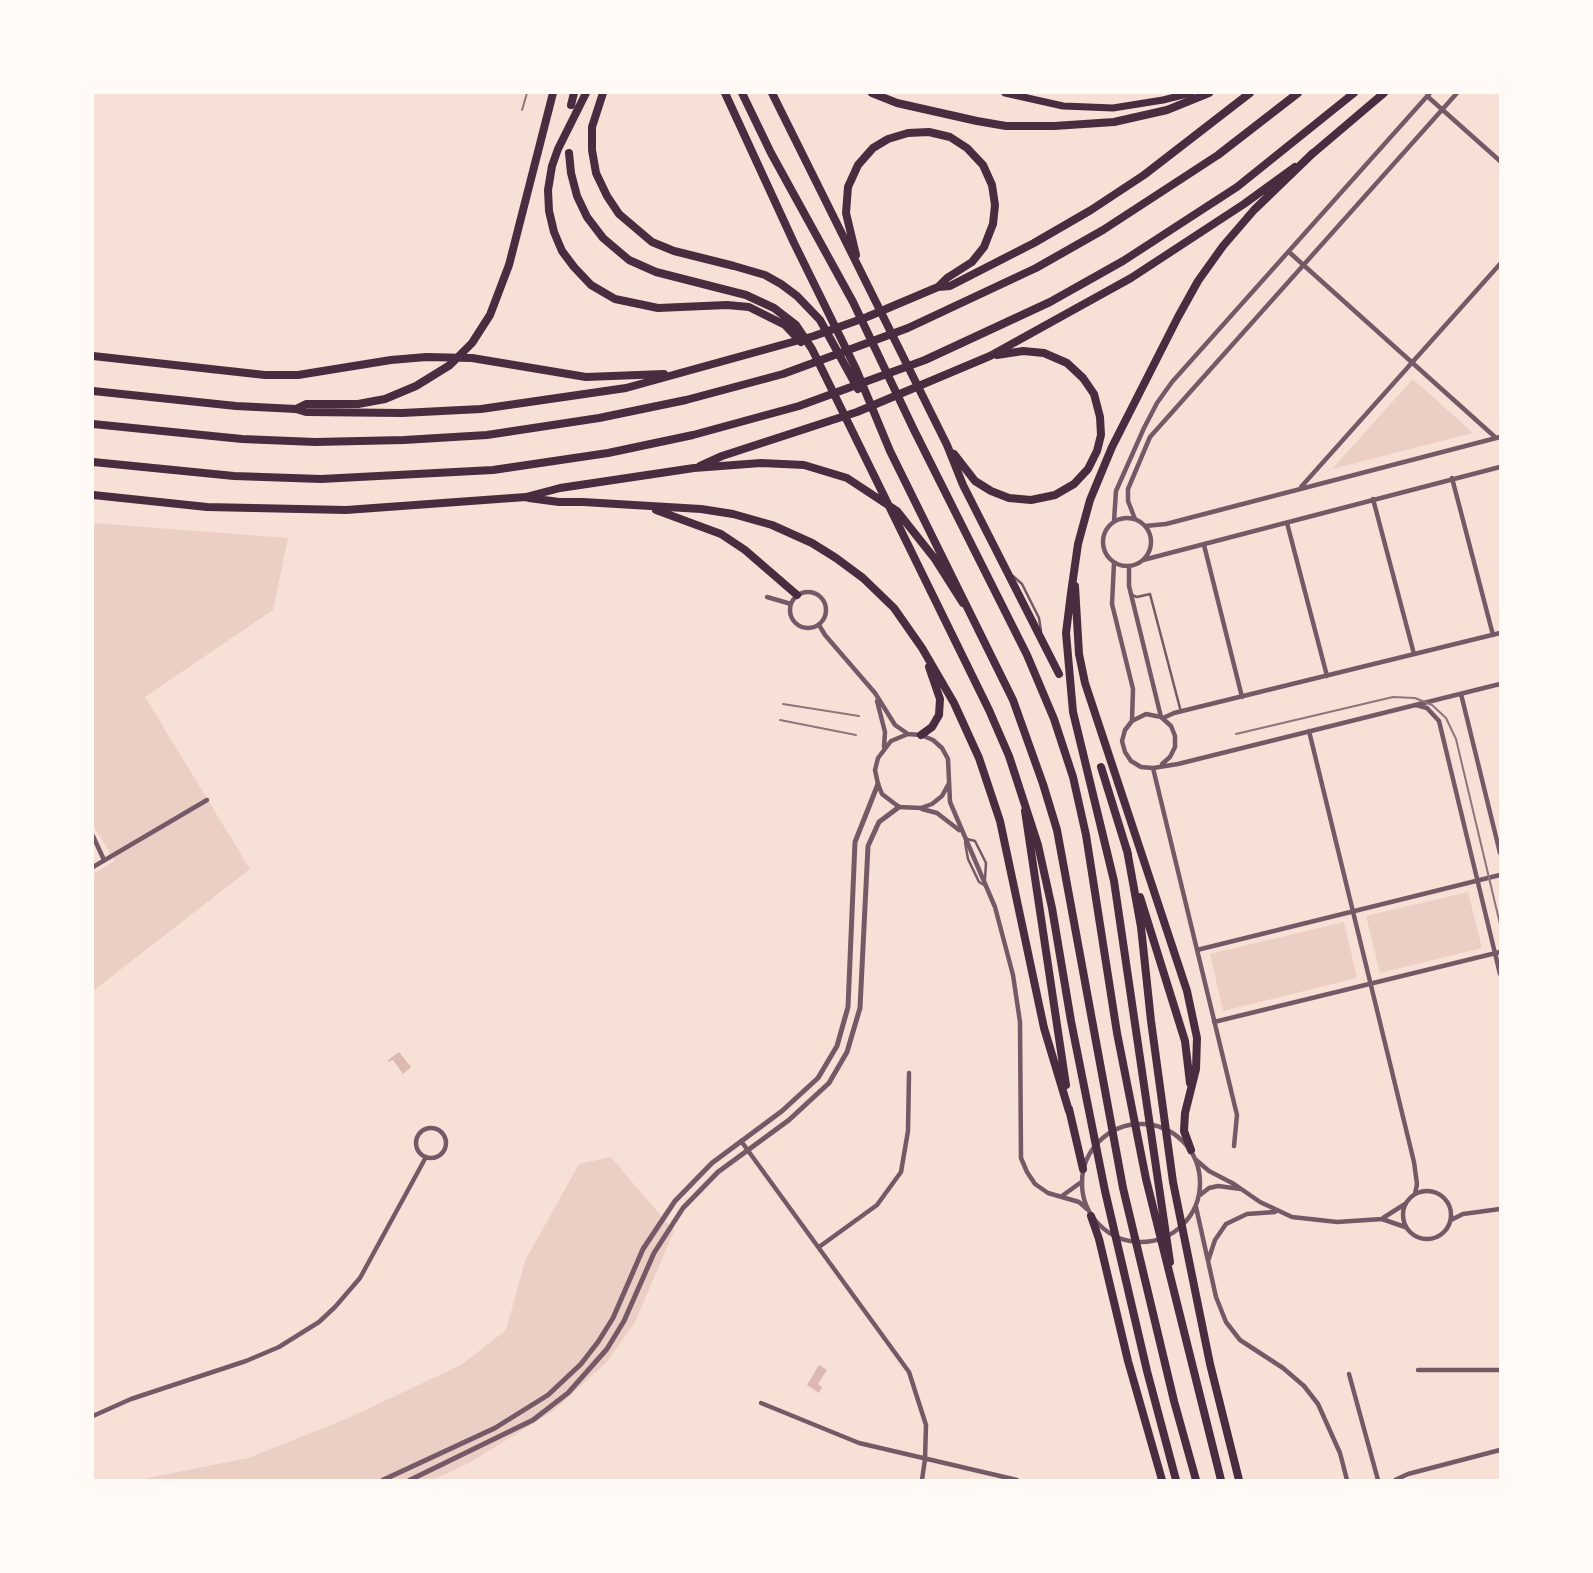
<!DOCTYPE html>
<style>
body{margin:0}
#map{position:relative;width:1593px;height:1573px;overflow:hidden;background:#f7e1d7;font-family:Roboto,sans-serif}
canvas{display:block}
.frame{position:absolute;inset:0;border:94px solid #fffaf5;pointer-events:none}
</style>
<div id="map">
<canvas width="1593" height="1573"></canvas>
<div class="frame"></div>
</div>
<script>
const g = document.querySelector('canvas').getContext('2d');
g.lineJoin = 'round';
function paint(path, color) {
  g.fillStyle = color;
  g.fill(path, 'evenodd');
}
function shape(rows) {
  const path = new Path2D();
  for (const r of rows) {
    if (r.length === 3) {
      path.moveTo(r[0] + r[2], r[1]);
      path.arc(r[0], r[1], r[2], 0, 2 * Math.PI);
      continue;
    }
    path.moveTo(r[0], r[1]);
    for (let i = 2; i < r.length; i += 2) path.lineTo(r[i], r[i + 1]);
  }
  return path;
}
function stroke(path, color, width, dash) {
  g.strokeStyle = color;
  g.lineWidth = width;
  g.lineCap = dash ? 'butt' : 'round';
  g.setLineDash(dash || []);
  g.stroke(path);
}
const green = shape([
 [1413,379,1473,433,1332,469],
 [93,523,288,538,273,610,145,697,250,869,93,991,93,874,115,861,93,825],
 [1468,892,1482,948,1380,973,1366,916],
 [1344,922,1357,978,1223,1011,1210,954],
 [611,1157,674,1231,635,1322,607,1362,552,1412,469,1463,433,1480,138,1480,248,1458,346,1419,461,1365,506,1330,525,1261,579,1164]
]);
const water = shape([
 [399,1052,411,1067,403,1074,393,1060,389,1062,388,1060],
 [819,1365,827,1370,818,1384,822,1387,819,1393,807,1385]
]);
const service = shape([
 [1013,576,1022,584,1039,618,1041,631],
 [1132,595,1137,597,1150,594,1181,712],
 [967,839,975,841,986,863,985,879],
 [965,842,968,859,979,882,984,885]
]);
const minor = shape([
 [1427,96,1500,161],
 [1289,252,1495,437],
 [1452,478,1493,635],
 [1301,487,1500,264],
 [1373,499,1414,654],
 [1127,542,24],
 [1135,519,1128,501,1128,489,1150,437,1457,93],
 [1114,521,1116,491,1144,428,1157,403,1172,382,1430,93],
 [1287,523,1327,676],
 [1145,526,1166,524,1500,437],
 [1204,545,1242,697],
 [1143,560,1500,467],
 [1114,563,1112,604,1133,689,1132,720],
 [1129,567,1129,586,1161,717],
 [808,610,18],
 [767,597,791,604],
 [819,625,825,635,875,693,895,725,908,734],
 [1461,694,1500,853],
 [877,701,885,732,884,747],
 [1416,705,1427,708,1439,721,1500,974],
 [1163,718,1174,713,1500,633],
 [1309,731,1414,1162,1417,1184,1415,1194],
 [1162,764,1170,757,1175,747,1175,736,1171,726,1161,717,1146,714,1132,721,1125,730,1122,741,1125,752,1131,761,1141,767,1153,768,1178,764,1500,684],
 [1153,768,1237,1115,1234,1146],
 [948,785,942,796,932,804,921,808,899,807,882,794,878,784,875,770,878,758,891,741,908,734,921,735,933,740,942,748,948,759,950,802,995,907,1013,975,1020,1022,1021,1158,1027,1172,1035,1184,1048,1193,1079,1202,1087,1209],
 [922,809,937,813,959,830],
 [93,836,104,860],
 [93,867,207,800],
 [1197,950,1500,875],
 [1214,1022,1500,952],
 [1141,1183,59],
 [431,1143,15],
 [741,1141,909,1372,926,1425,925,1459,922,1480],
 [1195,1159,1209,1171,1234,1184,1260,1202,1292,1217,1337,1222,1382,1219,1405,1227],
 [1427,1215,24],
 [1200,1195,1209,1188,1218,1186,1241,1189],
 [1062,1196,1080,1183],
 [1196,1207,1216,1297,1226,1322,1240,1340,1283,1368,1304,1386,1318,1404,1340,1453,1347,1480],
 [1383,1218,1405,1204],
 [1451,1220,1463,1214,1500,1209],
 [819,1247,877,1205,901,1172,908,1131,909,1073],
 [1208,1261,1215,1240,1226,1224,1247,1214,1275,1212],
 [1418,1370,1500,1370],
 [1349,1374,1378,1480],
 [761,1403,859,1443,1017,1480],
 [93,1416,131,1399,246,1361,279,1347,319,1322,335,1307,360,1278,426,1157],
 [1395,1480,1408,1474,1500,1450]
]);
const tertiary = shape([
 [383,1480,495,1428,548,1395,581,1364,598,1342,613,1318,643,1249,675,1201,712,1163,782,1111,818,1078,837,1046,848,1007,855,842,878,784],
 [410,1480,533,1420,568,1393,607,1349,624,1321,654,1253,683,1208,718,1172,789,1120,829,1083,847,1052,860,1008,868,846,879,822,899,807]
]);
const trunk = shape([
 [1005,93,1063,106,1113,108,1163,100,1191,93]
]);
const motorway = shape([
 [586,93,558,149,552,166,548,190,549,211,554,232,562,251,574,267,591,285,615,299,658,308,727,305,749,307,785,325,801,342],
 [603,93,592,127,592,150,596,173,607,196,619,214,652,242,674,251,734,266,765,275,781,284,797,296,820,320,858,389],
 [725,93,794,243,856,369,890,451,1013,700,1043,784,1057,830,1123,1188,1174,1401,1196,1480],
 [742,93,771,153,853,302,914,430,1027,655,1054,719,1073,777,1086,835,1117,1033,1146,1179,1221,1480],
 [772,93,947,445,963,485,1059,674],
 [872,93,897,103,977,121,1006,126,1054,126,1114,122,1167,110,1209,93],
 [571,105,574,93],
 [569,153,571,173,577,196,587,217,603,238,629,260,656,272,746,295,774,308,796,325,812,349,989,710,1009,756,1038,845,1052,908,1071,1021,1105,1191,1147,1371,1176,1480],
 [1311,155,1384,93],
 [856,255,846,213,848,187,858,165,873,148,888,139,908,133,929,132,950,137,967,148,983,165,992,185,995,205,993,224,984,247,972,262,947,278,938,287],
 [93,356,265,375,298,375,391,360,426,357,472,358,586,377,664,374],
 [93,391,236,406,296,409,306,412,402,413,481,409,626,388,814,336,867,317,938,287,950,286,1034,243,1091,210,1144,175,1250,93],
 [296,409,306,404,358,404,385,399,416,386,450,365,472,343,490,315,509,265,553,93],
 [93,424,242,439,315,442,404,440,487,435,599,418,686,400,783,374,908,328,1036,268,1103,230,1218,155,1298,93],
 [954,454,975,481,991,491,1009,498,1031,500,1055,495,1074,484,1088,469,1097,451,1101,435,1100,417,1094,394,1083,378,1067,363,1044,353,1023,351,997,355],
 [93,462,234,476,321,479,493,470,608,453,693,435,799,406,925,360,1050,302,1123,261,1237,187,1354,93],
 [700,466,722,456,857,412,990,356,1131,278,1244,204,1295,167],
 [93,495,207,507,346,510,526,497,560,488,694,468,761,463,804,465,847,478,897,511,935,559,963,603],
 [529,498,559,502,583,502,701,509,733,514,772,525,812,543,836,558,863,578,894,608,922,648,954,703,979,758,1000,821,1044,1028,1069,1111],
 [656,510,721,534,745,550,797,595],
 [1075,586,1079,654,1085,683,1187,991,1197,1038,1196,1069,1185,1113,1184,1131,1191,1150],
 [921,735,932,727,939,715,940,699,929,667],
 [1101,767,1128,854],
 [1025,811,1066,1085],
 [1127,850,1141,927,1151,1021,1173,1182,1210,1364,1239,1480],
 [1140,897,1185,1041,1190,1083],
 [1069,1109,1083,1169],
 [1091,1216,1099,1239,1128,1361,1162,1480],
 [1170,1262,1114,881,1073,712,1066,633,1071,593,1078,544,1090,500,1112,447,1178,317,1198,281,1223,246,1254,210,1313,153]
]);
const tram = shape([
 [522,110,527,93],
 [783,704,859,716],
 [780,720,856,735],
 [1236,734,1393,697,1415,698,1432,705,1446,718,1456,739,1500,924]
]);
paint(green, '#ebcfc5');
paint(water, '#dcb8b0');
stroke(service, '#755966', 2.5);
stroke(minor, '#755966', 4.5);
stroke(tertiary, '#755966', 5);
stroke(trunk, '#4a2c40', 7);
stroke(motorway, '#4a2c40', 8);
stroke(tram, '#8f747c', 2);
</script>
